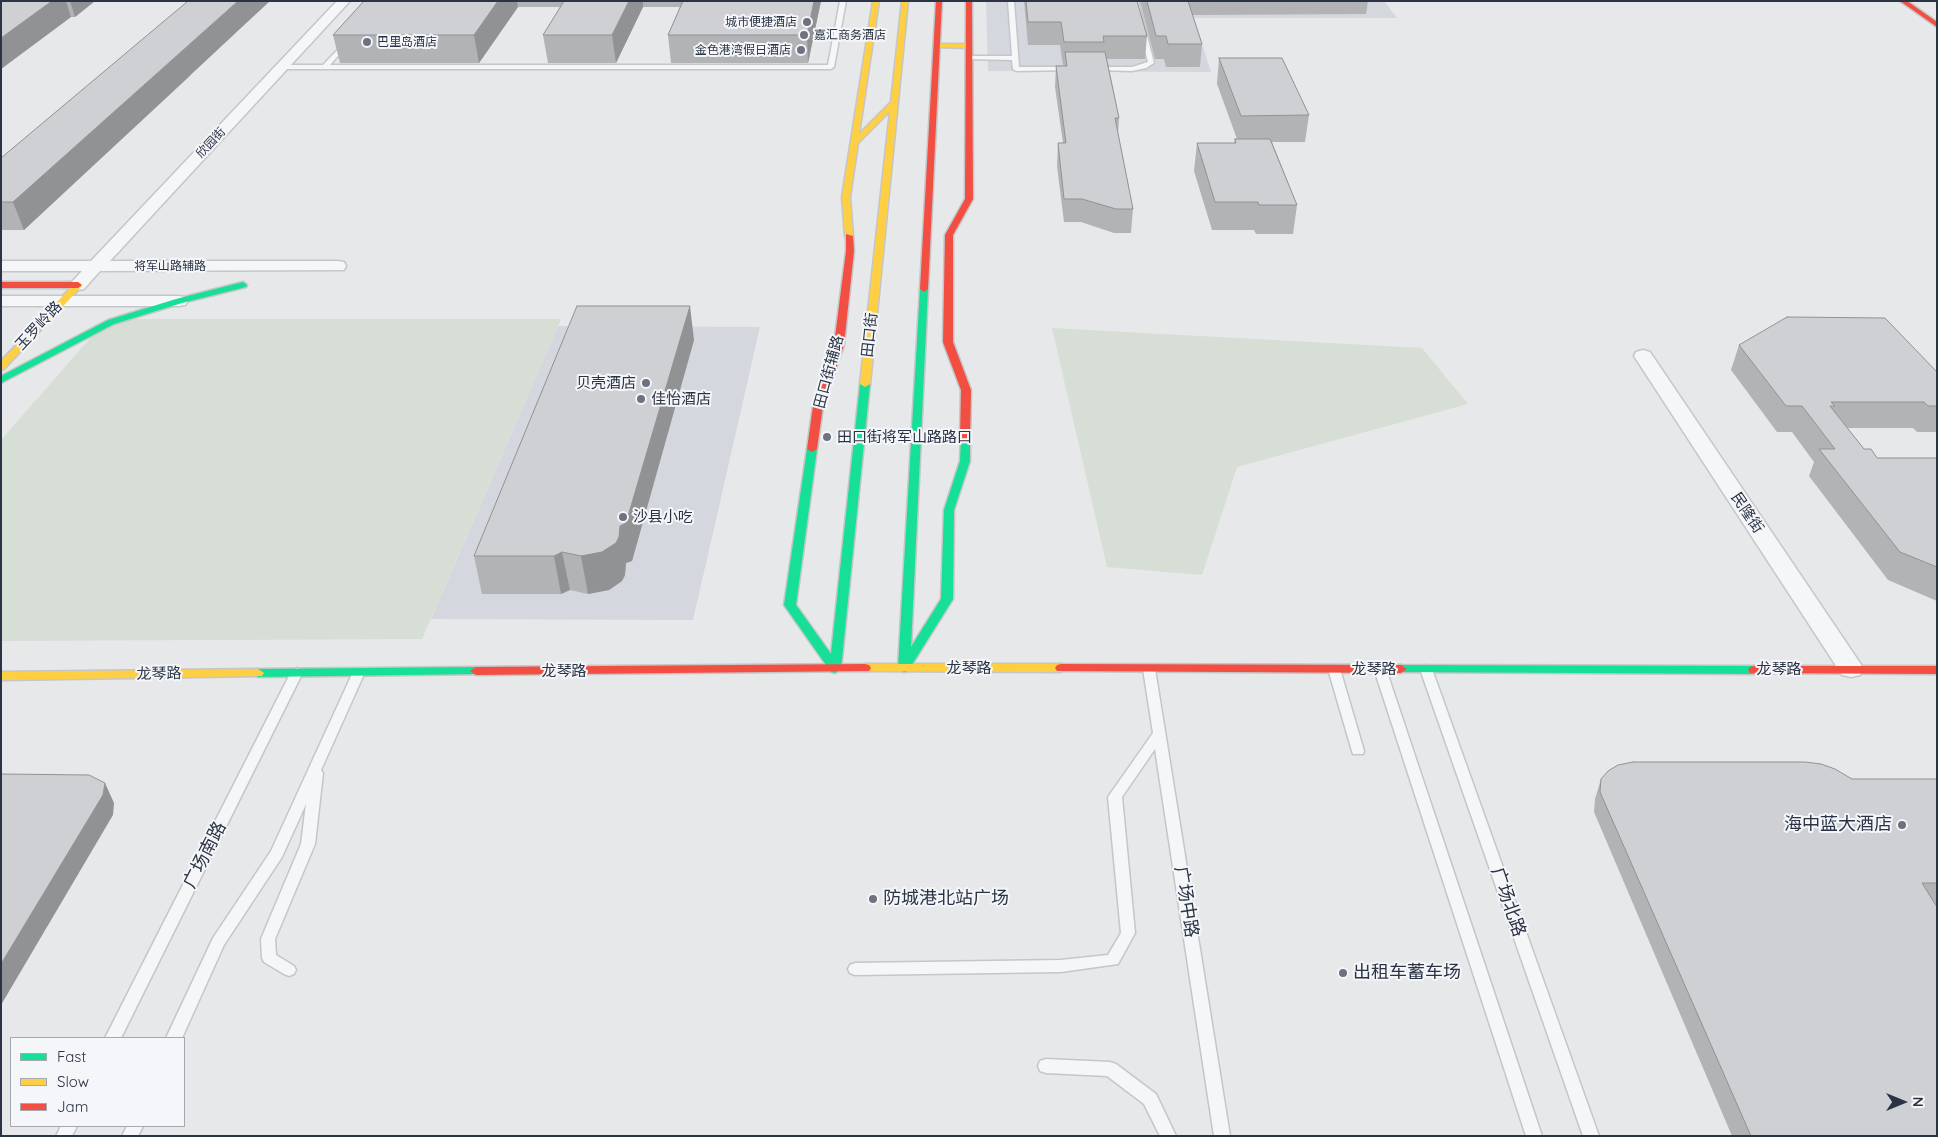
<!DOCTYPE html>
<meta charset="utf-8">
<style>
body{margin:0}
#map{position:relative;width:1938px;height:1137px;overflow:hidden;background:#e6e8ea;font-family:Quicksand,sans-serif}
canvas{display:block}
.frame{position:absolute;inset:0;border:2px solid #2b3445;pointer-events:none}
.legend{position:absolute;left:10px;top:1037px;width:175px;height:90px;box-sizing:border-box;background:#f4f6f9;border:1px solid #a4a8b1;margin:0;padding:6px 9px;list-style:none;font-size:15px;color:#2b3445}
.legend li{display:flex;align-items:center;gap:10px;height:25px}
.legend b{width:25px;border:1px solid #a4a8b1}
.north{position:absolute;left:1878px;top:1077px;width:50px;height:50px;-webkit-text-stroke:4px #f4f6f9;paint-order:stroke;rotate:90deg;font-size:14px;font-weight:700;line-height:20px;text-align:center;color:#2b3445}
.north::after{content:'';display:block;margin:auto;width:18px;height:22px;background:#2b3445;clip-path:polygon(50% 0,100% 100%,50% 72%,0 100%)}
</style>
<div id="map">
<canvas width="1938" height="1137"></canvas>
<div class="frame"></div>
<ul class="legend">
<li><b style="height:6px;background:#16e098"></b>Fast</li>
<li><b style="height:6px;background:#ffcf43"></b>Slow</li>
<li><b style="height:6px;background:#f24e42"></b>Jam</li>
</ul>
<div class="north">N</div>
</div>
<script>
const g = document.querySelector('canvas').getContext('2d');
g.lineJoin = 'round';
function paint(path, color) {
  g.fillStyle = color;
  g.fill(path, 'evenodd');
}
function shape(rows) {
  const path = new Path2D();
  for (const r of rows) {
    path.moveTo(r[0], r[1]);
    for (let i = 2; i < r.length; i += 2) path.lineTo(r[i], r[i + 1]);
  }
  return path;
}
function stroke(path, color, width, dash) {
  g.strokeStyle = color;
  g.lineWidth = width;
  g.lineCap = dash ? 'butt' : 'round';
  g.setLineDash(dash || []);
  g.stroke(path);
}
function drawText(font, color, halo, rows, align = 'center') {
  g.font = font + ' Quicksand,"Noto Sans SC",sans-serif';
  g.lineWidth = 4;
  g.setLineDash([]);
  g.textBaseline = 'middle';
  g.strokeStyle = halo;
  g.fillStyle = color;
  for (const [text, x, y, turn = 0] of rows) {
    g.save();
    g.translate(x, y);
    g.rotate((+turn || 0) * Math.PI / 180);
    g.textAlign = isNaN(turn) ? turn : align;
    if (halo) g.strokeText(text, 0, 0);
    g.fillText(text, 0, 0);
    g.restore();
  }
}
const built = shape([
 [986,1,1384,1,1397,18,1194,18,1211,72,988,71],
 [558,326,760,327,693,620,431,619]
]);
const green = shape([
 [107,319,561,319,422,639,1,641,1,440],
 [1052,328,1422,348,1468,404,1237,467,1202,575,1107,567]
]);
const lane = shape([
 [840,1,846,1,834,67,831,69,281,69,278,67,281,65,323,65,347,40,350,42,330,65,828,65,840,1],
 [1008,1,1014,1,1019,67,1070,67,1072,68,1072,70,1016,71,1013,69,1012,60,967,59,967,57,969,56,1012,56,1008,1],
 [1132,1,1138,1,1154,63,1146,68,1132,71,1094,70,1094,68,1096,67,1132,67,1148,62,1132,1],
 [1149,665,1155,669,1230,1136,1214,1136,1155,749,1122,797,1135,933,1118,964,1061,972,855,975,850,973,848,969,850,965,855,963,1061,960,1108,955,1121,933,1108,797,1153,733,1143,669,1149,665],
 [1334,665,1340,669,1364,751,1363,754,1353,754,1352,751,1328,669,1334,665],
 [1380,665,1386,669,1542,1136,1526,1136,1374,669,1380,665],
 [1426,665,1432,669,1599,1136,1583,1136,1420,669,1426,665],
 [297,668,303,672,121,1038,105,1038,291,672,297,668],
 [359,668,365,672,321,770,323,773,315,844,275,939,276,955,294,966,296,970,294,974,289,976,284,974,264,962,262,958,261,939,301,844,306,804,282,857,224,945,182,1038,166,1038,213,938,271,851,353,672,359,668],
 [1046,1059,1110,1062,1116,1064,1156,1094,1176,1136,1160,1136,1144,1104,1107,1076,1046,1073,1040,1071,1038,1066,1040,1061,1046,1059],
 [61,1126,77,1126,72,1136,56,1136,61,1126],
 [127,1126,143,1126,138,1136,122,1136,127,1126]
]);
const street = shape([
 [337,1,350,1,110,261,338,261,344,262,346,266,344,270,100,271,84,289,78,290,72,289,69,285,82,271,1,271,1,261,91,261,337,1],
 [1,296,179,296,185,297,188,301,185,305,179,306,1,306,1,296],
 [1643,350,1650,352,1860,663,1863,669,1860,675,1851,677,1842,675,1634,356,1636,352,1643,350]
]);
const fast = shape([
 [243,282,247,285,246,287,182,303,114,324,1,383,1,376,108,320,176,299,243,282],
 [924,286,928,289,911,647,941,599,944,510,960,461,961,438,969,438,970,440,970,461,954,510,953,599,908,671,904,672,898,668,920,289,924,286],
 [865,381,870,384,841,669,835,673,831,672,784,605,807,449,812,446,817,449,796,605,831,654,860,384,865,381],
 [1401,665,1754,666,1760,670,1754,674,1397,672,1395,669,1397,666,1401,665],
 [476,667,482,671,480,674,258,677,252,673,258,669,476,667]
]);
const slow = shape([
 [873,1,879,1,859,134,891,102,902,1,908,1,870,384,865,387,860,384,890,111,858,143,850,197,853,236,849,238,845,236,842,197,873,1],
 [937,44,969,44,972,46,969,48,935,47,935,45,937,44],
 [78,282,82,285,81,287,4,369,1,370,1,361,75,283,78,282],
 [865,664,1061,664,1067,668,1061,672,861,671,859,668,861,665,865,664],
 [258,669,264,673,262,676,1,680,1,672,258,669]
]);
const jam = shape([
 [936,1,942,1,928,289,924,292,920,289,936,1],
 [966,1,972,1,973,199,953,235,953,342,971,390,970,440,965,443,960,440,961,390,943,342,945,235,965,199,966,1],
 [1900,1,1907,1,1937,22,1937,27,1900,1],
 [846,234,853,236,854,251,844,345,823,406,817,449,812,452,807,449,813,406,834,345,846,251,846,234],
 [1,282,78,282,82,285,78,288,1,288,1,282],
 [865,664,869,665,871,668,869,671,476,675,470,671,476,667,865,664],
 [1061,664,1401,665,1407,669,1401,673,1057,671,1055,668,1057,665,1061,664],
 [1754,666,1937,666,1937,674,1750,673,1748,670,1750,667,1754,666]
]);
const wall = shape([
 [1,1,95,1,75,17,71,17,1,69],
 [364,1,821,1,808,63,671,63,668,35,680,7,643,7,616,63,548,63,543,35,561,7,518,7,479,63,340,63,333,35],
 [1024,1,1137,1,1147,36,1145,59,1107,59,1119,118,1118,134,1133,209,1131,233,1114,233,1081,222,1064,222,1057,166,1058,143,1063,143,1055,87,1056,66,1064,66,1064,65,1063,65,1060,45,1028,45],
 [1140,1,1368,1,1366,14,1192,15,1202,44,1200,67,1166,67,1164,59,1155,59],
 [1219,58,1309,115,1305,142,1272,142,1297,205,1293,234,1256,234,1254,230,1212,230,1194,171,1197,143,1234,143,1235,139,1237,139,1217,84],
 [191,75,24,230,1,230,1,158],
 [694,340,632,561,626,563,625,575,622,581,609,590,588,594,570,590,561,594,482,594,474,556],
 [1739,345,1937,372,1937,432,1917,432,1913,428,1847,428,1864,449,1877,458,1937,458,1937,601,1888,580,1809,476,1814,462,1792,432,1777,432,1731,370],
 [1601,779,1937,779,1937,904,1935,904,1937,1136,1732,1136,1594,812,1595,799]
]);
const shadedWall = shape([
 [52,1,66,1,71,17,1,69,1,38],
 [70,1,95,1,75,17],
 [238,1,270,1,24,230,13,202],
 [498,1,517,1,518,7,479,63,474,35],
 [629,1,643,1,643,7,616,63,612,35],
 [814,1,821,1,808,63,807,35],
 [690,306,694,340,632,561,626,563,625,575,622,581,609,590,588,594,581,556,620,526],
 [562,552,570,590,561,594,554,556],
 [105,783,114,803,113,815,1,1005,1,964]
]);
const building = shape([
 [1,1,52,1,1,38,1,1],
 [188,1,238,1,13,202,1,202,1,158,188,1],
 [364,1,498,1,474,35,333,35,364,1],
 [564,1,629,1,612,35,543,35,564,1],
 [683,1,814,1,807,35,668,35,683,1],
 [1026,1,1137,1,1147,36,1103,36,1104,42,1064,42,1061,22,1028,22,1026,1],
 [1147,1,1188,1,1202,44,1168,44,1166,36,1156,36,1147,1],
 [1065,52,1105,52,1119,118,1115,118,1133,209,1116,209,1082,199,1064,199,1058,143,1066,143,1056,66,1067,66,1065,52],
 [1219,58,1282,58,1309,115,1241,116,1219,58],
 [1235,139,1270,139,1297,205,1259,205,1258,202,1215,202,1197,143,1236,143,1235,139],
 [577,306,690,306,626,523,620,526,619,537,616,543,602,552,581,556,562,552,554,556,474,556,577,306],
 [1787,317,1885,318,1937,372,1937,406,1928,406,1924,402,1831,402,1835,406,1830,406,1864,449,1871,449,1877,458,1937,458,1937,567,1900,552,1819,449,1835,449,1802,406,1786,406,1739,345,1787,317],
 [1633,762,1805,762,1821,764,1835,769,1852,779,1937,779,1937,883,1922,883,1937,907,1937,1136,1751,1136,1600,792,1601,779,1608,771,1618,765,1633,762],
 [1,774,89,775,105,783,103,795,1,964,1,774]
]);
const markers = [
 [807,22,5,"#6c737f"],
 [804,35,5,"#6c737f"],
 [367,42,5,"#6c737f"],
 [801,50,5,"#6c737f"],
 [646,383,5,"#6c737f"],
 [641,399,5,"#6c737f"],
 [827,437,5,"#6c737f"],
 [623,517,5,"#6c737f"],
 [1902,825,5,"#6c737f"],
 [873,899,5,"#6c737f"],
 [1343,973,5,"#6c737f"]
];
const farPoinames = [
 ["城市便捷酒店",797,22],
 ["嘉汇商务酒店",814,35,"left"],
 ["巴里岛酒店",377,42,"left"],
 ["金色港湾假日酒店",791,50]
];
const farStreetnames = [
 ["欣园街",211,143,-47],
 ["将军山路辅路",170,266]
];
const streetNames = [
 ["玉罗岭路",39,326,-47],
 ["田口街",870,335,-84],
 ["田口街辅路",829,372,-75],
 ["民隆街",1747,513,56],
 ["龙琴路",969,668],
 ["龙琴路",1374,669],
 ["龙琴路",1779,669],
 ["龙琴路",564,671],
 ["龙琴路",159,674,-1]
];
const poiNames = [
 ["贝壳酒店",636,383,"right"],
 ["佳怡酒店",651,399],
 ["田口街将军山路路口",837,437],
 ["沙县小吃",633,517]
];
const nearPoinames = [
 ["海中蓝大酒店",1892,825,"right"],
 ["防城港北站广场",883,899],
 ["出租车蓄车场",1353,973]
];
const nearStreetnames = [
 ["广场南路",205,855,-63],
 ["广场中路",1186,902,81],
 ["广场北路",1508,902,71]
];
paint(built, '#d4d7dd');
paint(green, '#d6ded6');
stroke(lane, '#c4c6c8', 3);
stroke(street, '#c4c6c8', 3);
stroke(fast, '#c4c6c8', 3);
stroke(slow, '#c4c6c8', 3);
stroke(jam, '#c4c6c8', 3);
paint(lane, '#f5f6f7');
paint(street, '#f5f6f7');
paint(fast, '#16e098');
paint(slow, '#ffcf43');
paint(jam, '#f24e42');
paint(wall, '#b1b3b5');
paint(shadedWall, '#909294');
paint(building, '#ced0d3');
stroke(building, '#909294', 1);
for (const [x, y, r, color] of markers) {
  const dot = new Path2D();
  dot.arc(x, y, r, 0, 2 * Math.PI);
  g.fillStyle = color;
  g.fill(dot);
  stroke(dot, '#f4f6f9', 2);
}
drawText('12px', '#2b3445', '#f4f6f9', farPoinames, 'right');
drawText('12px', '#2b3445', '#f4f6f9', farStreetnames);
drawText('15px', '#2b3445', '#f4f6f9', streetNames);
drawText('15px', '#2b3445', '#f4f6f9', poiNames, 'left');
drawText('18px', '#2b3445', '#f4f6f9', nearPoinames, 'left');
drawText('18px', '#2b3445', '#f4f6f9', nearStreetnames);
</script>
